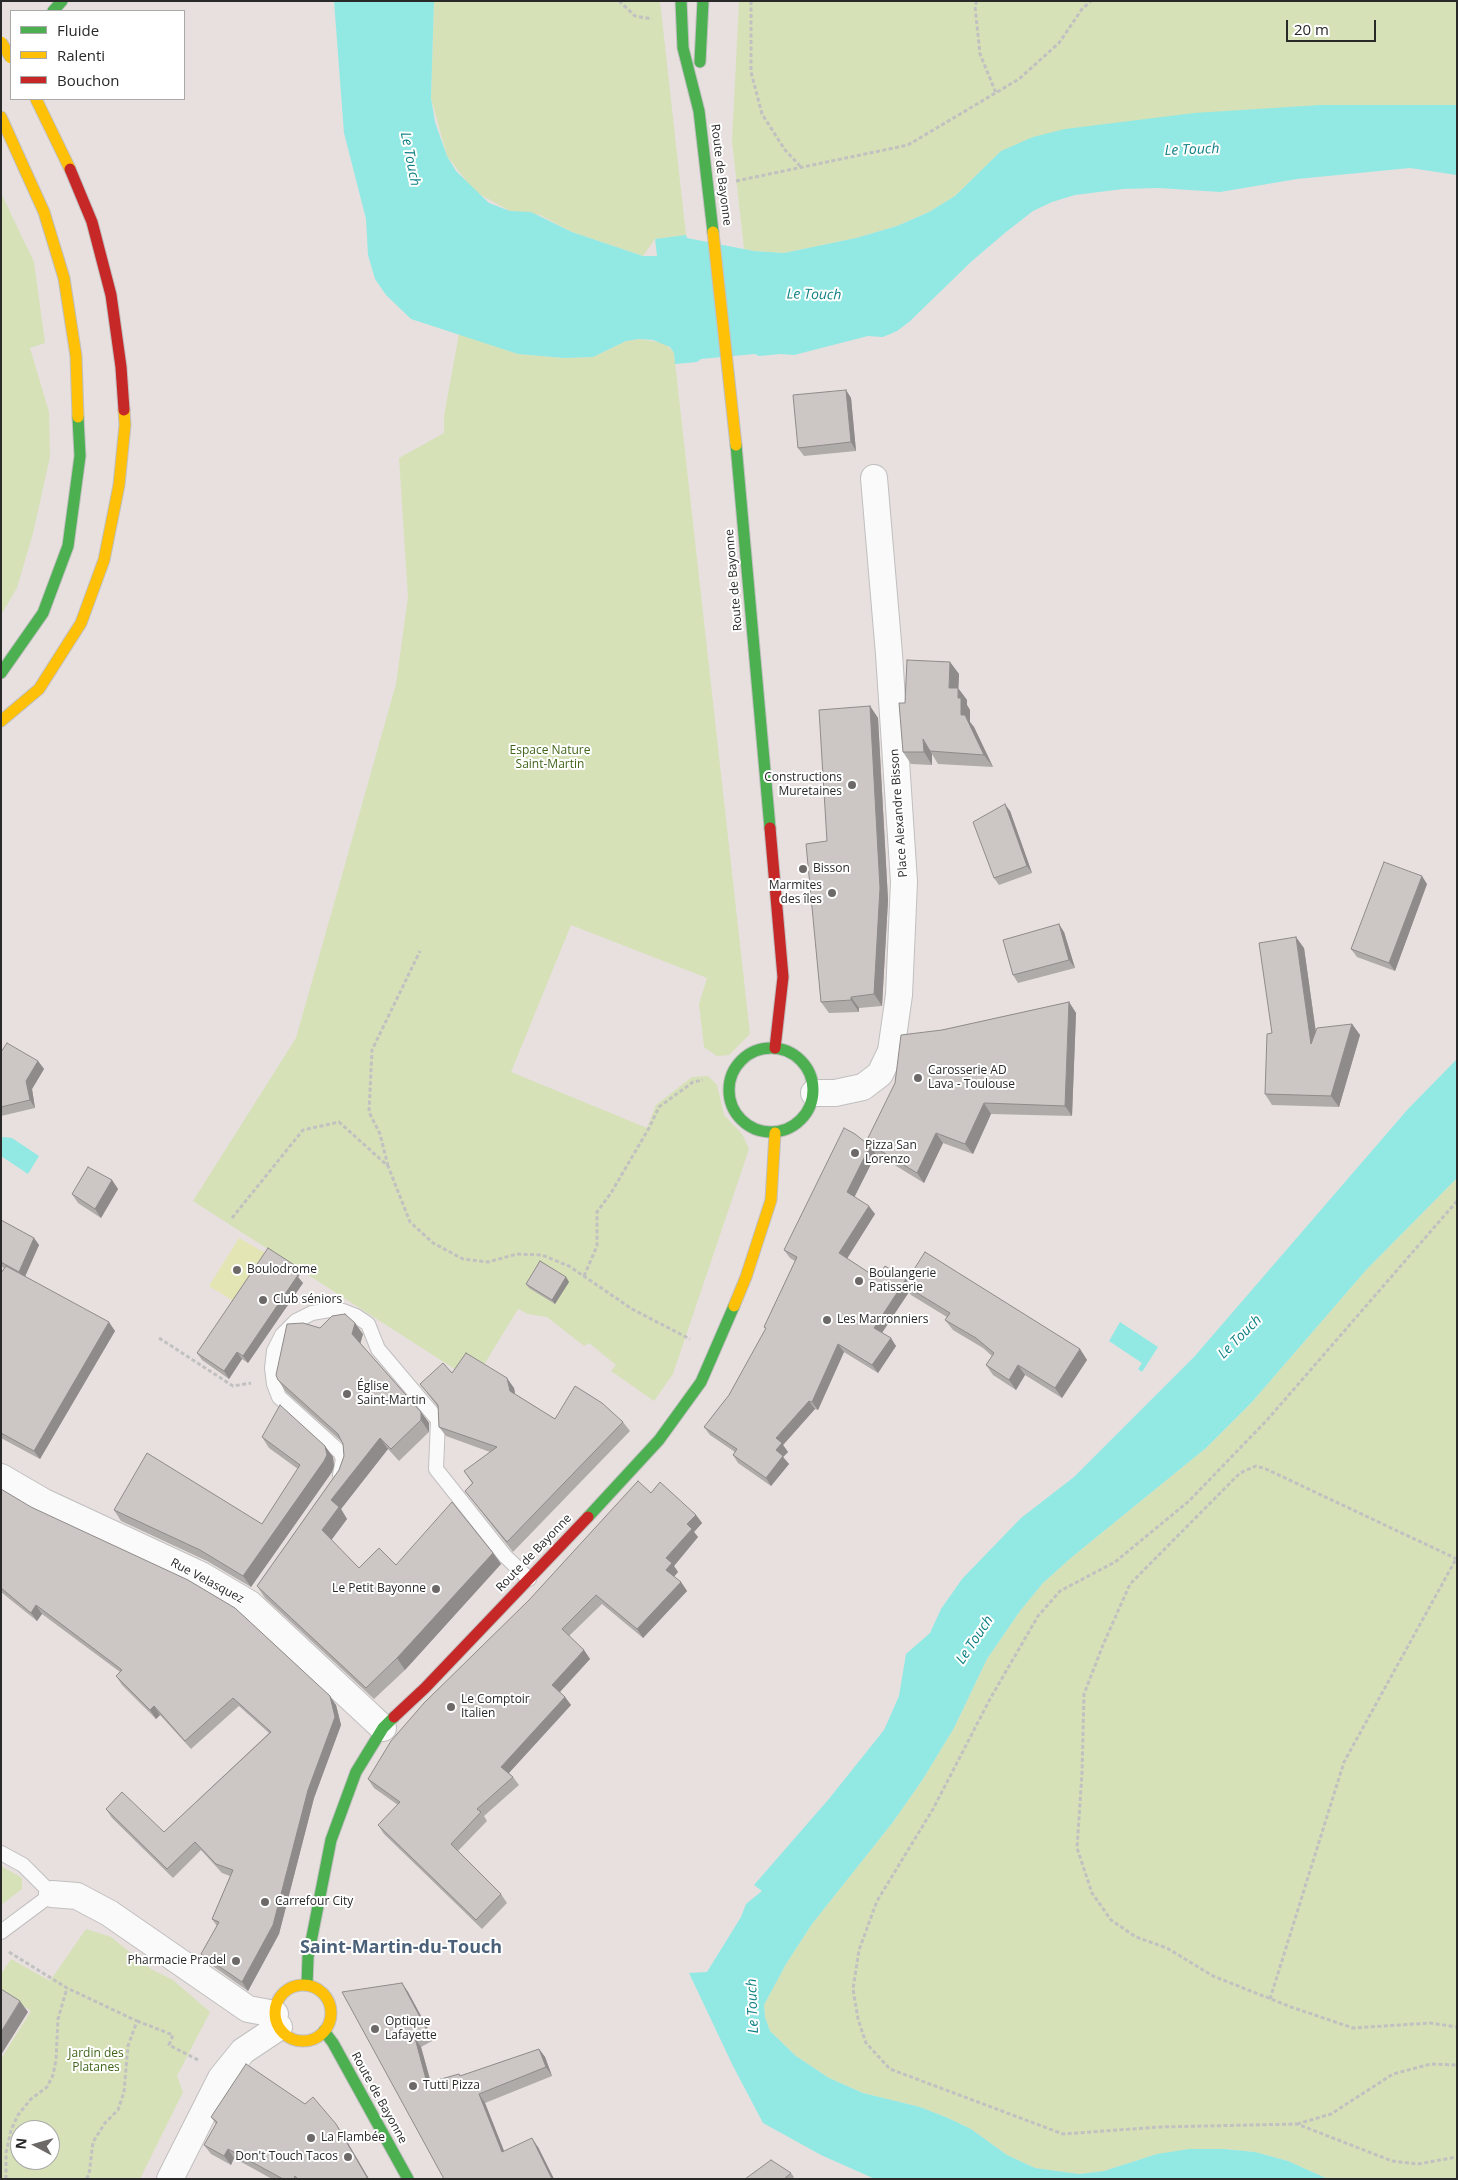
<!DOCTYPE html>
<meta charset="utf-8">
<style>
body{margin:0}
#map{position:relative;width:1458px;height:2180px;overflow:hidden;background:#e7e0de;font-family:"Open Sans",sans-serif}
canvas{display:block}
.frame{position:absolute;inset:0;border:2px solid #292929;pointer-events:none}
.legend{position:absolute;left:10px;top:10px;width:175px;height:90px;box-sizing:border-box;background:#fff;border:1px solid #a9a9a9;margin:0;padding:6px 9px;list-style:none;font-size:15px;color:#292929}
.legend li{display:flex;align-items:center;gap:10px;height:25px}
.legend b{width:25px;border:1px solid #a9a9a9}
.north{position:absolute;left:10px;top:2120px;width:50px;height:50px;box-sizing:border-box;background:#fff;border:1px solid #a9a9a9;border-radius:50%;rotate:276deg;font-size:14px;font-weight:700;line-height:20px;text-align:center;color:#292929}
.north::after{content:'';display:block;margin:auto;width:18px;height:22px;background:#6c6968;clip-path:polygon(50% 0,100% 100%,50% 72%,0 100%)}
.scale{position:absolute;left:1286px;top:20px;width:90px;height:22px;box-sizing:border-box;border:2px solid #292929;border-top:0;padding-left:6px;font-size:15px;line-height:18px;white-space:nowrap;color:#292929;-webkit-text-stroke:4px #fff;paint-order:stroke}
</style>
<div id="map">
<canvas width="1458" height="2180"></canvas>
<div class="frame"></div>
<ul class="legend">
<li><b style="height:6px;background:#4caf50"></b>Fluide</li>
<li><b style="height:6px;background:#ffc107"></b>Ralenti</li>
<li><b style="height:6px;background:#c62828"></b>Bouchon</li>
</ul>
<div class="north">N</div>
<div class="scale">20 m</div>
</div>
<script>
const g = document.querySelector('canvas').getContext('2d');
g.lineJoin = 'round';
function paint(path, color) {
  g.fillStyle = color;
  g.fill(path, 'evenodd');
}
function shape(rows) {
  const path = new Path2D();
  for (const r of rows) {
    if (r.length === 3) {
      path.moveTo(r[0] + r[2], r[1]);
      path.arc(r[0], r[1], r[2], 0, 2 * Math.PI);
      continue;
    }
    path.moveTo(r[0], r[1]);
    for (let i = 2; i < r.length; i += 2) path.lineTo(r[i], r[i + 1]);
  }
  return path;
}
function stroke(path, color, width, dash) {
  g.strokeStyle = color;
  g.lineWidth = width;
  g.lineCap = dash ? 'butt' : 'round';
  g.setLineDash(dash || []);
  g.stroke(path);
}
function drawText(font, color, halo, rows, align = 'center') {
  g.font = font + ' "Open Sans",sans-serif';
  g.lineWidth = 4;
  g.setLineDash([]);
  g.textBaseline = 'middle';
  g.strokeStyle = halo;
  g.fillStyle = color;
  for (const [text, x, y, turn = 0] of rows) {
    g.save();
    g.translate(x, y);
    g.rotate((+turn || 0) * Math.PI / 180);
    g.textAlign = isNaN(turn) ? turn : align;
    if (halo) g.strokeText(text, 0, 0);
    g.fillText(text, 0, 0);
    g.restore();
  }
}
const green = shape([
 [434,1,660,1,686,235,655,239,643,256,572,232,540,215,510,211,474,191,447,156,431,98],
 [739,1,1457,1,1457,105,1001,151,955,196,929,212,897,226,856,238,784,253,754,251,744,249,732,141],
 [1,193,34,262,45,343,30,348,49,412,50,457,33,533,17,588,1,615],
 [459,334,518,354,564,358,593,357,626,341,639,339,665,343,674,353,750,1034,729,1055,717,1056,704,1047,699,1004,707,978,571,925,511,1072,647,1128,656,1105,692,1077,708,1076,717,1085,724,1115,742,1134,749,1149,673,1374,654,1401,611,1371,616,1365,589,1343,584,1346,547,1317,528,1314,518,1309,482,1368,464,1375,193,1201,296,1038,396,684,408,597,399,458,444,433,444,416],
 [1457,1178,1457,2179,1328,2179,1288,2161,1255,2152,1224,2149,1157,2154,1104,2171,1079,2174,1035,2168,1007,2155,971,2129,948,2118,920,2107,863,2093,829,2078,796,2056,770,2031,765,2017,764,2005,786,1964,812,1924,893,1822,923,1779,954,1728,987,1659,1020,1611,1043,1583,1072,1557,1206,1448,1252,1402,1367,1269],
 [1,1866,22,1878,22,1889,1,1905],
 [86,1929,111,1937,151,1969,173,1980,210,2012,177,2076,183,2092,140,2179,1,2179,1,2059,31,2011,1,1991,1,1974,11,1959,50,1981],
 [20,2130,50,2130,50,2160,20,2160]
]);
const pitch = shape([
 [239,1238,265,1253,235,1302,209,1286]
]);
const water = shape([
 [334,1,434,1,431,98,435,122,447,156,456,171,489,203,510,211,531,212,572,232,643,256,657,256,655,239,686,235,687,238,754,251,784,253,856,238,897,226,929,212,955,196,1001,151,1033,137,1065,129,1194,113,1320,105,1457,105,1457,175,1410,168,1297,179,1220,192,1159,188,1123,189,1075,195,1052,202,1033,211,1006,232,972,261,909,322,897,331,883,337,868,336,794,355,781,354,759,356,755,354,701,359,697,362,675,364,674,353,670,347,653,340,639,339,626,341,593,357,564,358,518,354,411,319,386,295,375,279,368,255,366,219,344,133],
 [1457,1059,1457,1178,1367,1269,1252,1402,1206,1448,1072,1557,1043,1583,1020,1611,987,1659,954,1728,923,1779,893,1822,812,1924,786,1964,764,2005,765,2017,770,2031,796,2056,829,2078,863,2093,920,2107,948,2118,971,2129,1007,2155,1035,2168,1079,2174,1104,2171,1157,2154,1189,2149,1224,2149,1255,2152,1288,2161,1328,2179,875,2179,821,2155,763,2123,733,2066,689,1973,707,1972,741,1917,746,1904,762,1891,754,1885,828,1800,884,1730,899,1696,906,1654,930,1633,941,1609,962,1579,1021,1518,1074,1477,1194,1357,1408,1109],
 [3,1137,12,1138,39,1156,28,1174,1,1156,1,1139],
 [1120,1322,1158,1347,1142,1372,1138,1369,1142,1363,1109,1341]
]);
const path = shape([
 [619,1,635,16,652,19],
 [751,1,751,72,762,114,785,150,801,167],
 [977,1,975,6,980,54,996,93],
 [736,181,908,145,1019,79,1059,43,1082,9,1091,1],
 [388,1166,380,1134,369,1112,372,1050,420,951],
 [1457,1201,1268,1419,1189,1501,1115,1562,1060,1591,1038,1616,990,1699,933,1809,877,1901,859,1950,853,1989,858,2019,866,2043,890,2069,1063,2134,1159,2127,1297,2124,1392,2161,1418,2164,1457,2157],
 [232,1218,303,1130,339,1122,388,1166,410,1222,433,1243,463,1259,488,1262,517,1254,542,1255,569,1266,632,1309,690,1339],
 [584,1276,597,1246,597,1212,611,1193,649,1128,659,1107,693,1082,703,1080],
 [159,1338,233,1386,251,1383],
 [1457,1559,1266,1469,1256,1466,1240,1473,1130,1584,1103,1645,1084,1694,1082,1773,1077,1848,1092,1893,1111,1920,1136,1937,1167,1948,1213,1976,1291,2007,1353,2028,1430,2023,1457,2027],
 [9,1952,67,1988,137,2021,128,2046,124,2092,118,2110,105,2123,93,2142,89,2175,86,2179],
 [1270,1999,1344,1762,1456,1559],
 [137,2021,173,2035,169,2045,200,2061],
 [1297,2124,1331,2114,1393,2074,1431,2064,1457,2065],
 [6,2179,6,2153,11,2130,18,2115,31,2099,47,2087,53,2075,56,2060,58,2019,67,1988]
]);
const lane = shape([
 [340,1475,343,1459,340,1452,279,1397,274,1384,272,1368,274,1351,282,1335,296,1321,312,1313,329,1310,343,1311,356,1316,368,1324,378,1349,438,1420,436,1469,505,1556,529,1579],
 [1,1853,23,1865,52,1894,1,1932]
]);
const street = shape([
 [814,1093,835,1093,863,1087,880,1074,891,1051,899,995,904,882,889,654,874,478],
 [1,1477,44,1502,201,1575,250,1604,383,1728],
 [52,1894,77,1896,109,1913,248,2009,275,2014],
 [170,2179,221,2078,243,2051,279,2027]
]);
const fast = shape([
 [681,1,683,48,699,111,713,232],
 [53,11,62,1],
 [700,62,703,1],
 [736,445,770,828],
 [1,673,43,613,68,546,80,456,78,417],
 [771,1090,42],
 [588,1517,659,1440,701,1382,734,1306],
 [307,1985,308,1957,331,1840,356,1772,383,1728,394,1717],
 [324,2031,333,2043,408,2179]
]);
const slow = shape([
 [36,99,70,169],
 [1,117,44,212,64,278,76,356,78,417],
 [713,232,736,445],
 [1,721,39,689,81,623,104,560,119,485,125,425,124,410],
 [734,1306,746,1277,771,1200,775,1133],
 [303,2013,28]
]);
const jam = shape([
 [70,169,92,222,111,295,121,367,124,410],
 [770,828,783,977,775,1048],
 [394,1717,425,1688,588,1517]
]);
const slowBridge = shape([
 [1,42,11,58]
]);
const wall = shape([
 [846,390,851,398,856,451,804,456,798,448],
 [950,662,959,674,958,688,967,700,967,705,970,710,970,722,974,727,993,767,938,764,932,754,932,765,911,764,903,752,905,703],
 [870,706,878,718,888,900,882,1006,859,1008,859,1012,829,1013,821,1002,827,841],
 [1010,811,1032,873,999,885,994,878],
 [1427,884,1395,971,1357,957,1351,949],
 [1064,932,1075,968,1018,983,1013,975],
 [1304,948,1316,1032,1352,1024,1360,1035,1339,1107,1272,1105,1265,1094,1272,1033],
 [1069,1002,1076,1013,1072,1116,991,1114,973,1154,943,1143,924,1183,875,1153,876,1154,854,1197,875,1214,847,1258,877,1278,906,1280,1080,1349,1087,1360,1062,1398,1025,1375,1016,1390,993,1375,986,1365,992,1356,983,1348,953,1330,945,1320,947,1317,911,1295,909,1292,882,1332,896,1346,878,1373,844,1352,818,1410,815,1409,783,1445,788,1452,783,1457,789,1464,771,1486,738,1463,733,1455,735,1452,710,1435,704,1427,729,1395,766,1329,764,1327,795,1261,790,1258,784,1250,868,1144,866,1142,942,1030],
 [1,1052,38,1061,44,1069,32,1089,35,1108,1,1116],
 [112,1180,118,1189,101,1218,78,1203,72,1194],
 [1,1220,34,1238,39,1245,25,1276,115,1331,40,1459,1,1438,1,1273,4,1268,1,1266],
 [301,1273,298,1277,303,1283,248,1363,242,1359,229,1379,202,1360,197,1353],
 [566,1277,569,1282,555,1304,529,1288,526,1284],
 [320,1328,363,1334,360,1343,421,1412,429,1423,429,1432,399,1461,388,1449,341,1509,347,1519,331,1540,359,1568,396,1565,493,1553,501,1564,405,1670,374,1699,265,1598,257,1586,339,1470,344,1456,343,1444,342,1442,286,1392,278,1380],
 [452,1373,514,1388,515,1394,555,1419,623,1422,630,1431,513,1552,472,1500,465,1491,472,1483,464,1471,490,1452,446,1436,439,1427,438,1407,420,1384],
 [262,1437,325,1446,333,1457,334,1466,332,1472,251,1587,207,1561,121,1521,114,1510,262,1524,298,1469,269,1448],
 [1,1489,336,1705,341,1725,314,1798,279,1934,248,1991,207,1962,201,1954,217,1926,212,1919,230,1876,222,1873,201,1850,173,1878,112,1818,106,1809,164,1832,269,1733,239,1706,191,1749,160,1715,156,1719,122,1685,116,1676,120,1672,42,1614,37,1621,1,1592],
 [651,1493,696,1515,702,1523,694,1532,698,1537,674,1566,678,1572,674,1576,681,1582,687,1591,643,1638,602,1604,569,1636,584,1650,590,1659,560,1692,565,1697,571,1705,509,1773,513,1777,519,1785,484,1816,487,1821,458,1851,501,1894,507,1903,482,1929,384,1834,378,1825,398,1805,374,1788,368,1779],
 [402,1983,408,1992,434,2040,421,2047,431,2082,459,2074,461,2076,539,2049,545,2057,552,2076,485,2103,504,2151,538,2147,554,2179,444,2179],
 [211,2117,342,2133,369,2179,272,2179,234,2158,231,2165,211,2154,204,2145,216,2124],
 [791,2173,794,2177,792,2179,745,2179]
]);
const shadedWall = shape([
 [846,390,851,398,856,451,851,442],
 [950,662,959,674,958,700,949,688],
 [958,688,967,700,967,705,970,710,970,722,974,727,993,767,984,755,961,715,958,698],
 [870,706,878,718,888,900,882,1006,874,994],
 [923,739,932,754,932,765,924,752],
 [1005,804,1010,811,1032,873,1027,866],
 [1422,876,1427,884,1395,971,1389,963],
 [1059,924,1064,932,1075,968,1069,960],
 [1296,937,1304,948,1319,1055,1311,1044],
 [851,997,859,1008,859,1012,851,1000],
 [1069,1002,1076,1013,1072,1116,1065,1106],
 [1352,1024,1360,1035,1339,1107,1331,1096],
 [38,1061,44,1069,32,1089,35,1108,30,1100,26,1081],
 [984,1103,991,1114,973,1154,965,1144],
 [936,1133,943,1143,924,1183,917,1173],
 [870,1146,876,1154,853,1200,847,1192],
 [112,1180,118,1189,101,1218,95,1209],
 [869,1206,875,1214,845,1262,839,1253],
 [34,1238,39,1245,24,1279,19,1272],
 [296,1266,301,1273,298,1277,303,1283,248,1363,243,1356],
 [566,1277,569,1282,555,1304,552,1300],
 [906,1279,911,1287,904,1285,909,1292,880,1336,874,1328],
 [109,1322,115,1331,40,1459,34,1451],
 [355,1323,363,1334,360,1345,352,1334],
 [891,1338,896,1346,878,1373,872,1365],
 [838,1344,844,1352,818,1410,812,1402],
 [1080,1349,1087,1360,1062,1398,1055,1388],
 [237,1352,242,1359,229,1379,224,1371],
 [1018,1365,1025,1375,1016,1390,1009,1380],
 [507,1378,514,1388,516,1400,510,1391],
 [809,1401,815,1409,783,1445,788,1452,783,1457,789,1464,771,1486,766,1478,776,1450,776,1438],
 [421,1412,429,1423,429,1432,421,1420],
 [380,1438,388,1449,341,1509,347,1519,330,1542,322,1530,331,1500],
 [325,1446,333,1457,334,1466,332,1472,251,1587,243,1576],
 [696,1515,702,1523,694,1532,698,1537,674,1566,678,1572,672,1579,666,1570,666,1558,687,1524],
 [493,1553,501,1564,405,1670,397,1658],
 [681,1582,687,1591,643,1638,637,1629],
 [36,1605,42,1614,37,1621,31,1613],
 [584,1650,590,1659,558,1694,552,1685],
 [330,1696,336,1705,341,1725,314,1798,279,1934,248,1991,242,1982],
 [565,1697,571,1705,507,1775,501,1767],
 [154,1706,160,1715,156,1719,150,1710],
 [402,1983,408,1992,434,2040,428,2032],
 [20,2001,28,2012,1,2055,1,2032],
 [415,2038,421,2047,433,2091,427,2083],
 [539,2049,545,2057,552,2076,546,2067],
 [479,2094,485,2103,508,2161,502,2152],
 [336,2124,342,2133,369,2179,368,2179],
 [532,2138,538,2147,554,2179,552,2179],
 [228,2149,234,2158,231,2165,224,2156]
]);
const building = shape([
 [846,390,851,442,798,448,793,395,846,390],
 [907,660,950,662,949,688,958,688,958,698,961,698,961,715,965,715,984,755,930,751,923,739,924,752,903,752,899,703,905,703,907,660],
 [870,706,880,888,874,994,851,997,851,1000,821,1002,806,844,827,841,819,710,870,706],
 [1005,804,1027,866,994,878,973,822,1005,804],
 [1384,862,1422,876,1389,963,1351,949,1384,862],
 [1059,924,1069,960,1013,975,1003,940,1059,924],
 [1296,937,1311,1044,1317,1028,1352,1024,1331,1096,1265,1094,1267,1034,1272,1033,1259,943,1296,937],
 [1069,1002,1065,1106,984,1103,965,1144,936,1133,917,1173,866,1142,895,1083,901,1035,942,1030,1069,1002],
 [7,1043,38,1061,26,1081,30,1100,1,1107,1,1052,7,1043],
 [844,1128,855,1134,870,1146,847,1192,869,1206,839,1253,877,1278,885,1266,906,1279,874,1328,891,1338,872,1365,838,1344,812,1402,809,1401,776,1438,782,1443,776,1450,783,1456,766,1478,733,1455,737,1449,704,1427,729,1395,766,1328,764,1327,797,1257,784,1250,844,1128],
 [88,1167,112,1180,95,1209,72,1194,88,1167],
 [1,1220,34,1238,19,1272,1,1262,1,1220],
 [268,1248,296,1266,292,1271,298,1275,243,1356,237,1352,224,1371,197,1353,268,1248],
 [925,1252,1080,1349,1055,1388,1018,1365,1009,1380,986,1365,994,1353,976,1338,945,1320,950,1313,904,1285,925,1252],
 [540,1261,566,1277,552,1300,526,1284,540,1261],
 [6,1266,109,1322,34,1451,1,1433,1,1273,6,1266],
 [345,1314,355,1323,352,1334,421,1412,421,1420,391,1449,380,1438,331,1500,339,1507,322,1530,359,1568,379,1548,396,1565,452,1502,493,1553,397,1658,366,1688,257,1586,339,1470,344,1456,343,1444,338,1434,278,1380,276,1375,287,1324,303,1323,320,1328,332,1316,345,1314],
 [466,1353,507,1378,510,1391,555,1419,575,1386,602,1403,623,1422,507,1542,465,1491,473,1483,464,1471,497,1447,439,1427,438,1405,420,1384,443,1363,452,1373,466,1353],
 [280,1405,325,1446,327,1455,324,1461,243,1576,200,1550,114,1510,147,1453,262,1524,300,1465,262,1437,280,1405],
 [638,1481,651,1493,660,1482,696,1515,687,1524,692,1529,666,1558,672,1563,666,1570,681,1582,637,1629,596,1595,562,1629,584,1650,552,1685,565,1697,501,1767,513,1777,477,1809,481,1812,451,1844,501,1894,476,1920,378,1825,400,1802,368,1779,391,1741,424,1703,529,1600,638,1481],
 [1,1489,31,1507,188,1580,235,1608,330,1696,335,1717,308,1790,273,1925,242,1982,201,1954,219,1922,212,1919,233,1870,216,1864,195,1842,167,1869,106,1809,122,1792,164,1832,271,1732,233,1698,185,1741,154,1706,150,1710,116,1676,122,1670,36,1605,31,1613,1,1588,1,1489],
 [402,1983,428,2032,415,2038,427,2083,459,2074,460,2076,539,2049,546,2067,479,2094,502,2152,532,2138,552,2179,444,2179,342,1992,402,1983],
 [1,1989,20,2001,1,2032,1,1989],
 [246,2064,305,2104,313,2097,336,2124,368,2179,298,2179,295,2176,294,2179,283,2179,228,2149,224,2156,204,2145,217,2122,211,2117,246,2064],
 [771,2160,791,2173,784,2179,745,2179,771,2160]
]);
const markers = [
 [852,785,5,"#6c6968"],
 [803,869,5,"#6c6968"],
 [832,893,5,"#6c6968"],
 [918,1078,5,"#6c6968"],
 [855,1153,5,"#6c6968"],
 [237,1270,5,"#6c6968"],
 [859,1281,5,"#6c6968"],
 [263,1300,5,"#6c6968"],
 [827,1320,5,"#6c6968"],
 [347,1394,5,"#6c6968"],
 [436,1589,5,"#6c6968"],
 [451,1707,5,"#6c6968"],
 [265,1902,5,"#6c6968"],
 [236,1961,5,"#6c6968"],
 [375,2029,5,"#6c6968"],
 [413,2086,5,"#6c6968"],
 [311,2138,5,"#6c6968"],
 [348,2157,5,"#6c6968"]
];
const streetNames = [
 ["Route de Bayonne",721,175,83],
 ["Route de Bayonne",734,580,-95],
 ["Place Alexandre Bisson",899,813,-94],
 ["Route de Bayonne",534,1553,-46],
 ["Rue Velasquez",207,1581,28],
 ["Route de Bayonne",379,2098,61]
];
const parkNames = [
 ["Espace Nature",550,751],
 ["Saint-Martin",550,765],
 ["Jardin des",96,2054],
 ["Platanes",96,2068]
];
const poiNames = [
 ["Constructions",842,778,"right"],
 ["Muretaines",842,792,"right"],
 ["Bisson",813,869],
 ["Marmites",822,886,"right"],
 ["des îles",822,900,"right"],
 ["Carosserie AD",928,1071],
 ["Lava - Toulouse",928,1085],
 ["Pizza San",865,1146],
 ["Lorenzo",865,1160],
 ["Boulodrome",247,1270],
 ["Boulangerie",869,1274],
 ["Patisserie",869,1288],
 ["Club séniors",273,1300],
 ["Les Marronniers",837,1320],
 ["Église",357,1387],
 ["Saint-Martin",357,1401],
 ["Le Petit Bayonne",426,1589,"right"],
 ["Le Comptoir",461,1700],
 ["Italien",461,1714],
 ["Carrefour City",275,1902],
 ["Pharmacie Pradel",226,1961,"right"],
 ["Optique",385,2022],
 ["Lafayette",385,2036],
 ["Tutti Pizza",423,2086],
 ["La Flambée",321,2138],
 ["Don't Touch Tacos",338,2157,"right"]
];
const waterNames = [
 ["Le Touch",1192,150,-2],
 ["Le Touch",410,159,79],
 ["Le Touch",814,295,1],
 ["Le Touch",1240,1337,-45],
 ["Le Touch",975,1640,-56],
 ["Le Touch",753,2006,-92]
];
const districtNames = [
 ["Saint-Martin-du-Touch",401,1948]
];
paint(green, '#d6e1b7');
paint(pitch, '#e3e5b4');
paint(water, '#92e9e4');
stroke(lane, '#c1bfc0', 16);
stroke(street, '#c1bfc0', 28);
stroke(fast, '#c1bfc0', 13);
stroke(slow, '#c1bfc0', 13);
stroke(jam, '#c1bfc0', 13);
stroke(path, '#c1c1c1', 3, [4, 2.5]);
stroke(lane, '#fbfafa', 14);
stroke(street, '#fbfafa', 26);
stroke(fast, '#4caf50', 11);
stroke(slow, '#ffc107', 11);
stroke(jam, '#c62828', 11);
stroke(slowBridge, '#bfbdbc', 13, []);
stroke(slowBridge, '#ffc107', 11);
paint(wall, '#afaba9');
paint(shadedWall, '#8f8b8a');
paint(building, '#ccc7c5');
stroke(building, '#8f8b8a', 1);
for (const [x, y, r, color] of markers) {
  const dot = new Path2D();
  dot.arc(x, y, r, 0, 2 * Math.PI);
  g.fillStyle = color;
  g.fill(dot);
  stroke(dot, '#fff', 2);
}
drawText('12px', '#292929', '#fff', streetNames);
drawText('12px', '#41651a', '#fff', parkNames);
drawText('12px', '#292929', '#fff', poiNames, 'left');
drawText('italic 14px', '#0e8084', '#fff', waterNames);
drawText('bold 18px', '#4a6179', '#fff', districtNames);
</script>
